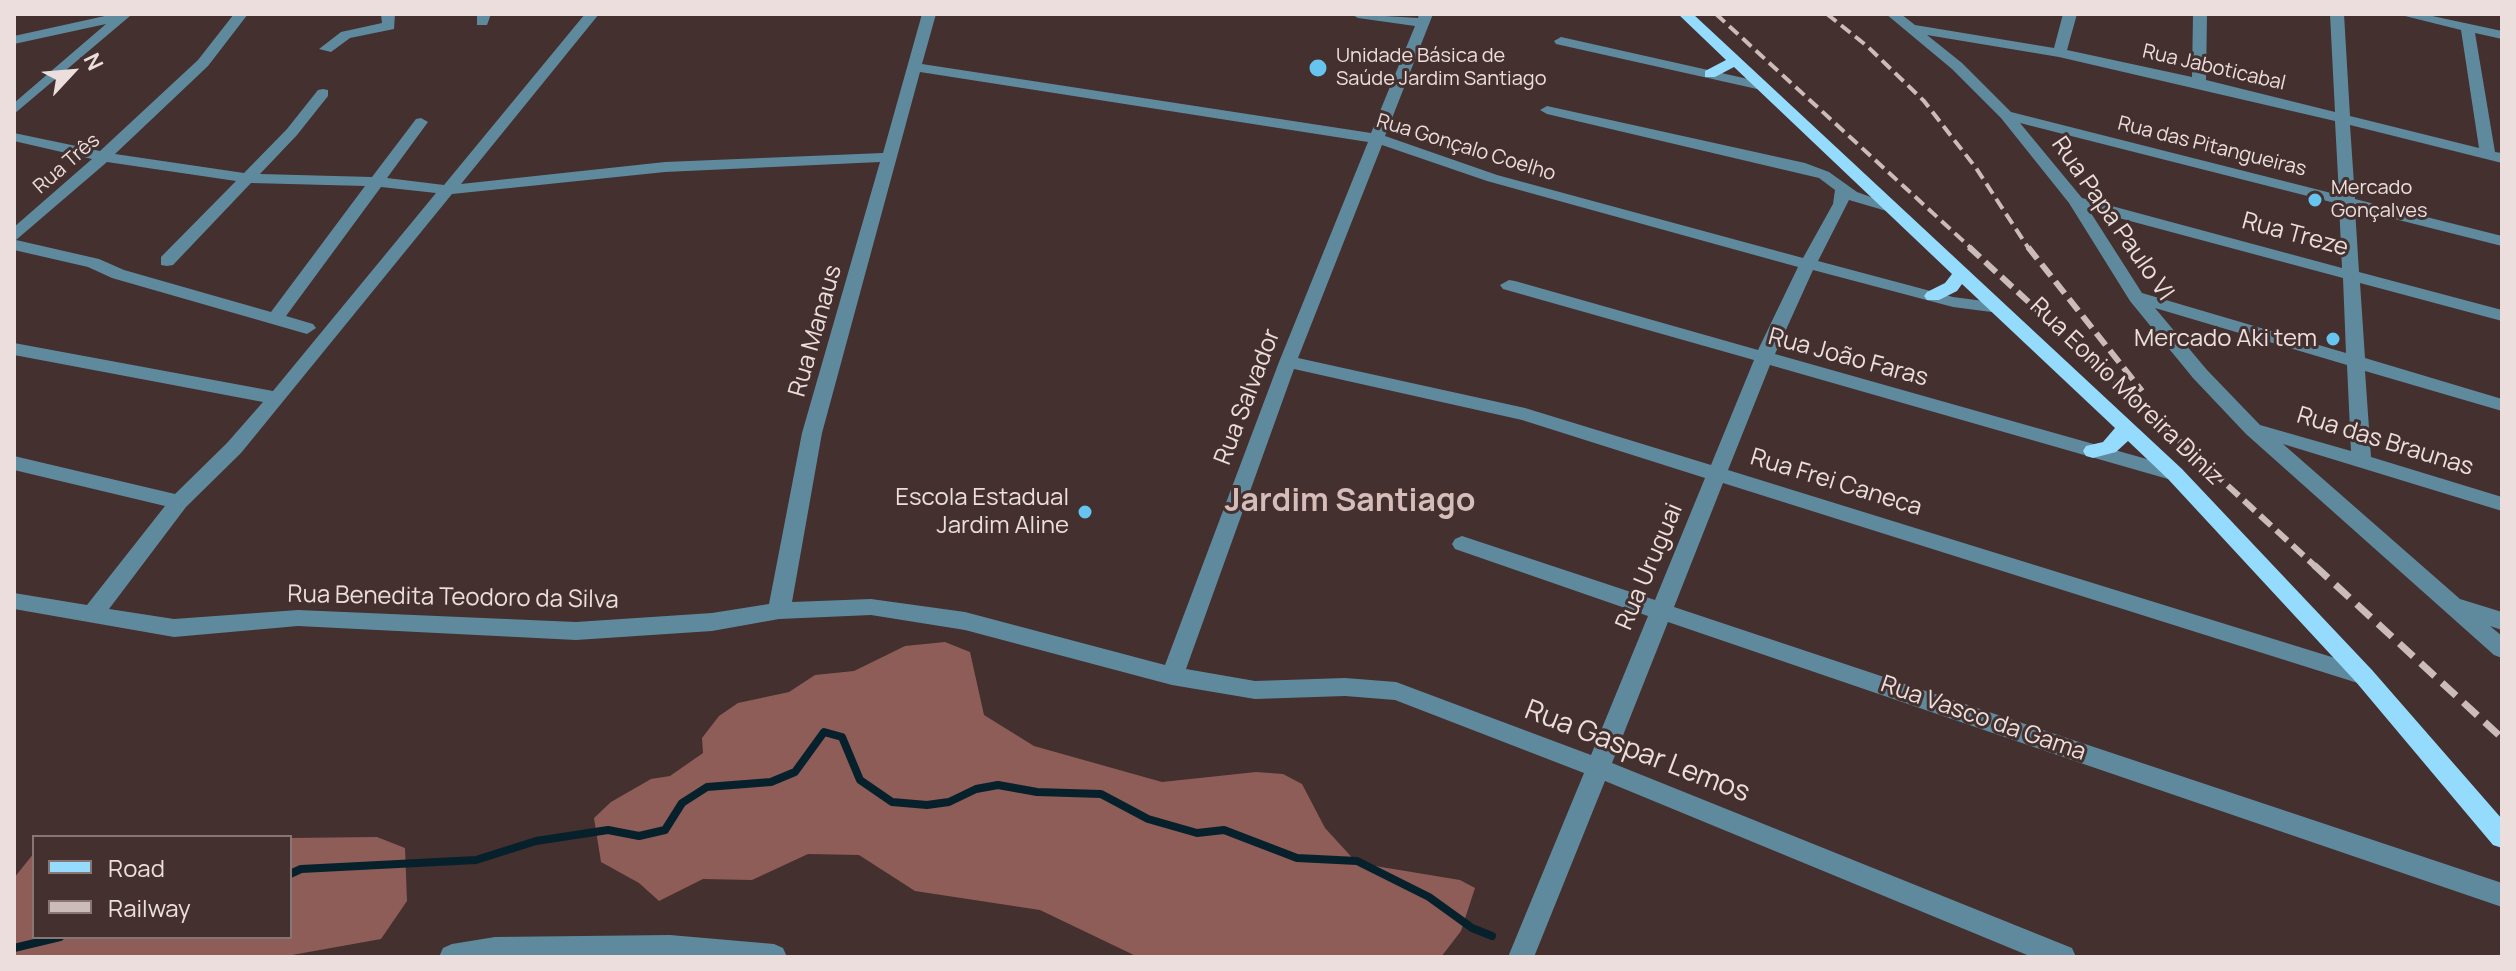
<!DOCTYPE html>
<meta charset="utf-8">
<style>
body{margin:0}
#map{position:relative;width:2516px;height:971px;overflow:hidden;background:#44302e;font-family:Manrope,sans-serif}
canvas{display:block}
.frame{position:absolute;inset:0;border:16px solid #ebdedc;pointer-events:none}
.legend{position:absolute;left:32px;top:835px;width:260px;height:104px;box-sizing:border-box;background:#44302e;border:2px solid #877674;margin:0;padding:10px 14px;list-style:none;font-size:24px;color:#ebdedc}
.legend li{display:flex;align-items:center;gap:16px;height:40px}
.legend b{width:40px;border:2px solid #877674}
.north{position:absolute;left:32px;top:32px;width:80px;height:80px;-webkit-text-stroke:6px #44302e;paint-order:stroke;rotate:64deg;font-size:22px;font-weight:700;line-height:32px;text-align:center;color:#ebdedc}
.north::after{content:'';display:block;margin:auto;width:28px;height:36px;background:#ebdedc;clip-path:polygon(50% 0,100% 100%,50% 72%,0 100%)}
</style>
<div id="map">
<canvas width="2516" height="971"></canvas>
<div class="frame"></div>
<ul class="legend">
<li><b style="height:10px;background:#95dbfd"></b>Road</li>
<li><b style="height:10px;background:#cbbcba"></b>Railway</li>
</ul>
<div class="north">N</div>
</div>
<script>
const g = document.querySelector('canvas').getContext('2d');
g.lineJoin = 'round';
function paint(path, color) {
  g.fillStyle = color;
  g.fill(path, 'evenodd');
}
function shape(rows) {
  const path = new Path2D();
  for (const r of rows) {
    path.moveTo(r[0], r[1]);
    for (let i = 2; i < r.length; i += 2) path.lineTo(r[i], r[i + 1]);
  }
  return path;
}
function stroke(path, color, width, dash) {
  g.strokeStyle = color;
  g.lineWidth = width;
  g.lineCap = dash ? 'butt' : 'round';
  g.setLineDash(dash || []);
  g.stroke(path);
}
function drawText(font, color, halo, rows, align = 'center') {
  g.font = font + ' Manrope,sans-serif';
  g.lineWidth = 6;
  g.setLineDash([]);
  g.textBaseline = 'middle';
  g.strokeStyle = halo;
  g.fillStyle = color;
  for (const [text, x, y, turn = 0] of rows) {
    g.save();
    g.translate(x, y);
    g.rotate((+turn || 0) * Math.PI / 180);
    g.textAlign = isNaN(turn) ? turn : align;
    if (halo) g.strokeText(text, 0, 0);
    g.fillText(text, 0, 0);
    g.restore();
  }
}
const forest = shape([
 [945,642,970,652,984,715,1034,746,1162,782,1256,772,1283,774,1302,784,1325,828,1357,863,1460,880,1475,888,1461,931,1441,957,1138,957,1040,910,915,891,859,855,808,854,752,880,703,879,659,901,639,883,601,862,594,818,611,802,651,779,670,776,703,753,702,738,719,716,738,703,789,692,815,675,854,671,905,646],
 [377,837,405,848,407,901,381,939,281,957,14,957,14,878,34,853,34,937,290,937,290,838]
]);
const stream = shape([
 [290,874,301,869,476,860,536,841,608,830,639,836,665,830,682,803,707,787,771,782,795,772,824,732,842,737,860,780,892,802,927,805,949,802,976,789,998,785,1037,792,1101,794,1148,819,1197,833,1224,830,1297,858,1357,861,1429,897,1472,928,1492,936],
 [14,948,60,937]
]);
const minor = shape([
 [114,14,130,16,14,114,14,103,106,24,14,44,14,36,114,14],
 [234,14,248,14,208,66,115,154,244,173,287,129,318,90,323,89,328,90,328,96,297,135,260,174,372,177,416,119,421,118,428,122,387,178,444,185,585,14,599,14,461,184,665,162,883,153,922,14,936,14,922,64,1371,133,1415,26,1358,18,1351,14,1418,18,1419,14,1433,14,1385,136,1497,175,1803,258,1833,204,1835,190,1819,178,1547,114,1540,110,1547,106,1805,163,1829,172,1857,192,1898,207,1890,212,1849,200,1818,261,1953,297,1999,303,2008,308,1999,313,1953,307,1813,270,1775,354,2182,469,2185,474,2175,481,1770,365,1728,470,2364,667,2372,670,2375,676,2372,682,2364,685,1723,483,1674,607,2502,883,2502,907,1668,622,1612,763,2072,948,2076,957,2032,957,1605,781,1534,957,1508,957,1584,773,1395,700,1345,696,1255,699,1172,685,965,630,871,615,779,619,712,631,576,640,298,626,174,637,14,609,14,593,87,605,165,506,14,470,14,456,175,494,227,443,263,402,14,355,14,343,273,391,436,193,381,187,286,316,313,324,316,328,307,334,112,278,88,267,14,250,14,227,92,159,14,141,14,133,100,151,198,60,234,14],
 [920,72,1368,142,1279,362,1165,665,965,612,871,599,792,602,822,433,920,72],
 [1382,145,1487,181,1798,267,1758,350,1515,281,1509,280,1500,285,1503,289,1754,360,1711,465,1525,408,1298,358,1382,145],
 [107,162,236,181,161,257,161,265,167,266,173,265,251,183,365,186,271,312,124,270,99,259,16,240,107,162],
 [880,162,802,433,769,604,712,613,576,622,298,610,174,619,109,609,186,507,241,453,452,194,665,172,880,162],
 [1294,369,1522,420,1705,478,1655,600,1462,536,1455,539,1452,544,1455,549,1648,616,1591,755,1396,682,1345,678,1255,681,1186,669,1294,369],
 [381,14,395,14,394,29,350,38,331,52,319,49,341,32,382,23,381,14],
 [477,14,491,14,487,25,477,25,477,14],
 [1886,14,1901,14,1915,25,2054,48,2063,14,2077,14,2067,50,2192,77,2193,14,2207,14,2206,80,2335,112,2330,14,2344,14,2350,116,2479,148,2461,30,2397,14,2423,14,2502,31,2502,39,2475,33,2495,152,2502,153,2502,163,2350,125,2355,199,2502,236,2502,246,2355,209,2359,272,2502,310,2502,321,2360,283,2365,358,2502,399,2502,411,2365,371,2371,457,2502,497,2502,511,2283,444,2460,599,2502,612,2502,630,2490,626,2502,636,2502,658,2494,655,2246,434,2193,378,2130,301,2069,203,2001,118,1952,69,1886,14],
 [1927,35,2059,57,2335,121,2339,195,2011,112,1962,63,1927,35],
 [2020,123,2339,204,2342,268,2082,198,2020,123],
 [2089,210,2343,278,2346,353,2142,293,2089,210],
 [2155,308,2347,365,2351,451,2260,425,2207,370,2155,308],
 [1561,37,1757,81,1764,85,1757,89,1556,44,1554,41,1561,37],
 [670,935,774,944,783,948,787,957,439,957,443,948,452,944,495,937,670,935]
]);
const major = shape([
 [1678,14,1693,14,2182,469,2372,670,2502,819,2502,848,2493,845,2356,682,2168,479,2128,441,2116,452,2093,458,2086,456,2083,451,2086,446,2103,442,2115,428,1962,284,1957,291,1939,300,1927,300,1924,296,1927,292,1945,283,1952,274,1734,67,1715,77,1705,77,1705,71,1726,60,1678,14]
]);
const railFar2 = shape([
 [1716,14,1972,249],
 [1827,14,1867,46,1924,101,1976,168,2029,249]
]);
const railFar1 = shape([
 [1969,247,2316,567],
 [2028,247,2142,391]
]);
const rail = shape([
 [2314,565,2502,738]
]);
const markers = [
 [1318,68,10,"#66c4ef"],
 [2315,200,8,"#66c4ef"],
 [2333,339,8,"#66c4ef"],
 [1085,512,8,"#66c4ef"]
];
const farPoinames = [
 ["Unidade Básica de",1336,56],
 ["Saúde Jardim Santiago",1336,79],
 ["Mercado",2331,188],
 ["Gonçalves",2331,211]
];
const farStreetnames = [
 ["Rua Jaboticabal",2214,68,13],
 ["Rua das Pitangueiras",2212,147,14],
 ["Rua Gonçalo Coelho",1466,148,17],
 ["Rua Três",67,164,-41]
];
const streetNames = [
 ["Rua Papa Paulo VI",2112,219,55],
 ["Rua Treze",2295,235,15],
 ["Rua Manaus",816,331,-74],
 ["Rua João Faras",1848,358,15],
 ["Rua Eonio Moreira Diniz",2126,392,44],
 ["Rua Salvador",1248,397,-69],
 ["Rua das Braunas",2385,442,17],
 ["Rua Frei Caneca",1836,483,17],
 ["Rua Uruguai",1650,567,-67],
 ["Rua Benedita Teodoro da Silva",453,598,1],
 ["Rua Vasco da Gama",1983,719,19]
];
const poiNames = [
 ["Mercado Aki tem",2317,339],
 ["Escola Estadual",1069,498],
 ["Jardim Aline",1069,526]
];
const nearStreetnames = [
 ["Rua Gaspar Lemos",1637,752,21]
];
const districtNames = [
 ["Jardim Santiago",1350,502]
];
paint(forest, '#8e5d57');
stroke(stream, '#06212c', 8);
paint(minor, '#5f8a9e');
paint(major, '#95dbfd');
stroke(railFar2, '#cbbcba', 4, [12, 6]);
stroke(railFar1, '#cbbcba', 6, [15, 7]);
stroke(rail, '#cbbcba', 7, [19, 10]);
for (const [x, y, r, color] of markers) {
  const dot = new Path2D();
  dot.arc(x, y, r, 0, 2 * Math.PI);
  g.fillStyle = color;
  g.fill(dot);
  stroke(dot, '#44302e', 3);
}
drawText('20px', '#ebdedc', '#44302e', farPoinames, 'left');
drawText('20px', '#ebdedc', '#44302e', farStreetnames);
drawText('24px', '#ebdedc', '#44302e', streetNames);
drawText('24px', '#ebdedc', '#44302e', poiNames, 'right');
drawText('28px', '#ebdedc', '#44302e', nearStreetnames);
drawText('bold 32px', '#d6bdb9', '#44302e', districtNames);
</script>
